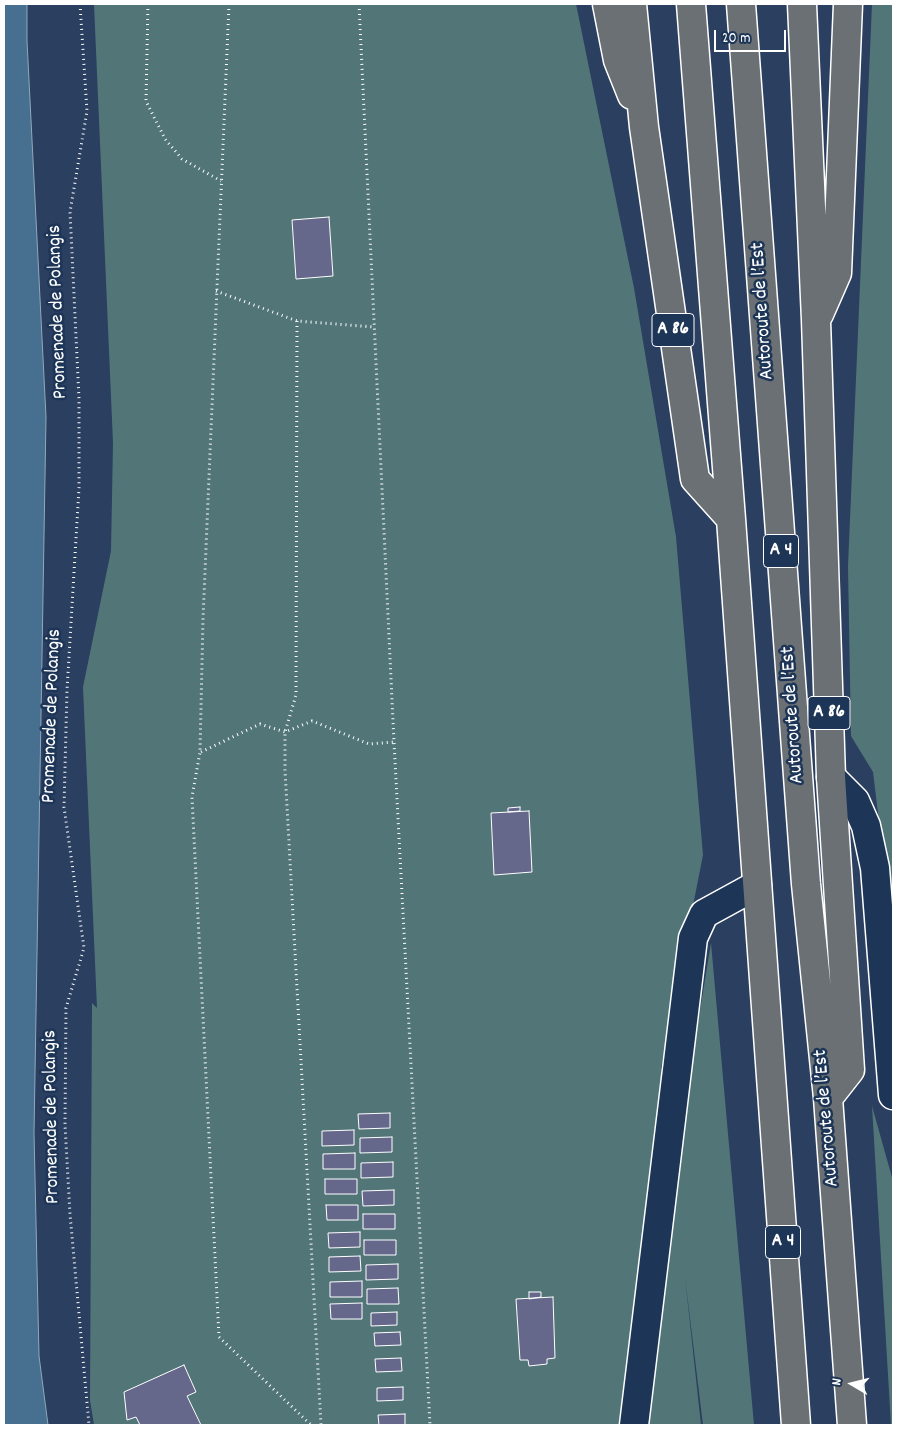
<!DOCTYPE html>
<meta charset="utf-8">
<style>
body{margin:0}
#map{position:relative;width:897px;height:1429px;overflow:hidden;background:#2b3f61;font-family:Dekko,sans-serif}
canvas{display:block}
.frame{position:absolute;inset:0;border:5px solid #fff;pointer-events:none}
.north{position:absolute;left:827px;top:1359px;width:50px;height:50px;-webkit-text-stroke:4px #1d3557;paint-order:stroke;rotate:278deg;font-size:14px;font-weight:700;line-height:20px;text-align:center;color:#fff}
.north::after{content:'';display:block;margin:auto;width:18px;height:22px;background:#fff;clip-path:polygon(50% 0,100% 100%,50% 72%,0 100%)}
.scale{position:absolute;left:714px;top:30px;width:72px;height:22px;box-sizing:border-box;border:2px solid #fff;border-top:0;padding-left:6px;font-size:15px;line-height:18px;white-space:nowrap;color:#fff;-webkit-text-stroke:4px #1d3557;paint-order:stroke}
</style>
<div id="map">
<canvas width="897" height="1429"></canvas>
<div class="frame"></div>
<div class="north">N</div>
<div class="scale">20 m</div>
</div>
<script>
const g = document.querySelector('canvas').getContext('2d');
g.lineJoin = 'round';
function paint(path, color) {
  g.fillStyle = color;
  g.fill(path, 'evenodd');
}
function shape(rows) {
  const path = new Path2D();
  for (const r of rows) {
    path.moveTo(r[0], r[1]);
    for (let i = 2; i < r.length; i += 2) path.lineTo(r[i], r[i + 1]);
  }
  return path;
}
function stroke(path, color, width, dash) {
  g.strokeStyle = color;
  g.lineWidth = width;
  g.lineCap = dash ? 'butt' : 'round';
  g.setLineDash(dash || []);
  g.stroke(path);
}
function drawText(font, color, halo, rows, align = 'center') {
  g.font = font + ' Dekko,sans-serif';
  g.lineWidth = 5;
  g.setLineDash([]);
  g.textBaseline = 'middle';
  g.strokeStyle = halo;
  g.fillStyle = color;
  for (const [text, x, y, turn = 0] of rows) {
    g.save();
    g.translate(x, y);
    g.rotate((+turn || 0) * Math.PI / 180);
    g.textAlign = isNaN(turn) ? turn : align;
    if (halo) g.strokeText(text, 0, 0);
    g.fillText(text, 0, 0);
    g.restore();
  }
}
const green = shape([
 [94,4,576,4,634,288,676,537,703,855,661,1068,673,1176,711,943,754,1425,703,1425,685,1277,701,1425,94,1425,90,1400,92,1003,97,1008,83,687,111,551,113,443],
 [872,4,893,4,893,937,873,772,851,736,848,566],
 [872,1106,893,1181,893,1425,891,1425]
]);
const water = shape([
 [4,4,27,4,27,41,46,417,34,1133,39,1356,48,1425,4,1425,4,4]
]);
const building = shape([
 [329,217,333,276,296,279,292,220,329,217],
 [520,807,520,811,508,812,508,808,520,807],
 [529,811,532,872,494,875,491,813,529,811],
 [390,1113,390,1128,359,1129,358,1114,390,1113],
 [354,1130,354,1145,322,1146,322,1131,354,1130],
 [392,1137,392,1152,360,1153,360,1138,392,1137],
 [355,1153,355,1169,323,1169,323,1154,355,1153],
 [393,1162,393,1177,361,1178,361,1163,393,1162],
 [325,1179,357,1179,357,1194,325,1194,325,1179],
 [394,1190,394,1205,363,1206,362,1191,394,1190],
 [326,1205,358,1205,358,1220,327,1220,326,1205],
 [363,1214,395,1214,395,1229,363,1229,363,1214],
 [360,1232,360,1247,329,1248,328,1233,360,1232],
 [364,1240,396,1240,396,1255,364,1255,364,1240],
 [360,1256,361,1271,329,1272,329,1257,360,1256],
 [398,1264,398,1279,366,1280,366,1265,398,1264],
 [362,1281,362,1297,330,1297,330,1282,362,1281],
 [398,1288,399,1304,367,1304,367,1289,398,1288],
 [529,1292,541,1292,541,1297,529,1299,529,1292],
 [553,1297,555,1358,547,1359,547,1364,529,1366,528,1360,520,1360,516,1299,553,1297],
 [362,1303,362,1319,331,1319,330,1304,362,1303],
 [397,1312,397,1325,371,1326,371,1313,397,1312],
 [400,1332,401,1345,375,1346,374,1333,400,1332],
 [401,1358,402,1371,376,1372,375,1359,401,1358],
 [184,1365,196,1392,187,1396,201,1425,140,1425,136,1417,127,1420,124,1392,184,1365],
 [403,1387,403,1400,377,1401,377,1388,403,1387],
 [405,1414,405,1425,379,1425,378,1415,405,1414]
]);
const path = shape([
 [80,4,87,111,70,212,79,399,79,488,67,690,64,807,84,948,66,1008,65,1125,70,1214,89,1425],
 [148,4,146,101,165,139,182,159,221,181],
 [229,4,203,619,200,752,192,797,219,1337,311,1425],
 [359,4,394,742,430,1425],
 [216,291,297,321,374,327],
 [297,321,296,695,285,732,285,770,321,1425],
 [201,752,260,724,285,732,312,721,369,744,394,742]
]);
const minor = shape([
 [831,777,855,801,866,826,875,868,893,1095],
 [634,1425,693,938,704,914,757,885]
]);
const highway = shape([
 [607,4,618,60,632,95],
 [632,4,644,127,695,479,731,519],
 [691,4,731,519,796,1425],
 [741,4,806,884,828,1098,852,1425],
 [802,4,816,320,831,777,850,1070,828,1098],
 [819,314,837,273,848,4]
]);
const shields = [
 [673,330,42],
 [781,551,35],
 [829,713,42],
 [783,1242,35]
];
const shieldNames = [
 ["A 86",673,330],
 ["A 4",781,551],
 ["A 86",829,713],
 ["A 4",783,1242]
];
const streetNames = [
 ["Autoroute de l’Est",764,311,-94],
 ["Promenade de Polangis",59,312,-92],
 ["Autoroute de l’Est",794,715,-94],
 ["Promenade de Polangis",53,716,-88],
 ["Promenade de Polangis",53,1117,-91],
 ["Autoroute de l’Est",828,1118,-95]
];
paint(green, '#527678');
paint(water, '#476f8f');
stroke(water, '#91a9bc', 1);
paint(building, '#65678b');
stroke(building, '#fff', 1);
stroke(minor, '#fff', 31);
stroke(highway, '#fff', 31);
stroke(path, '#fff', 3, [1, 4]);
stroke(minor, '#1d3557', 28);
stroke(highway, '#6a7074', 28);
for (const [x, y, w] of shields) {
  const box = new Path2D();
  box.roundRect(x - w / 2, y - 16.5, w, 33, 4);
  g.fillStyle = '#1d3557';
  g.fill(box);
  stroke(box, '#fff', 1);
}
drawText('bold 19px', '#fff', null, shieldNames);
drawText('20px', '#fff', '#1d3557', streetNames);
</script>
